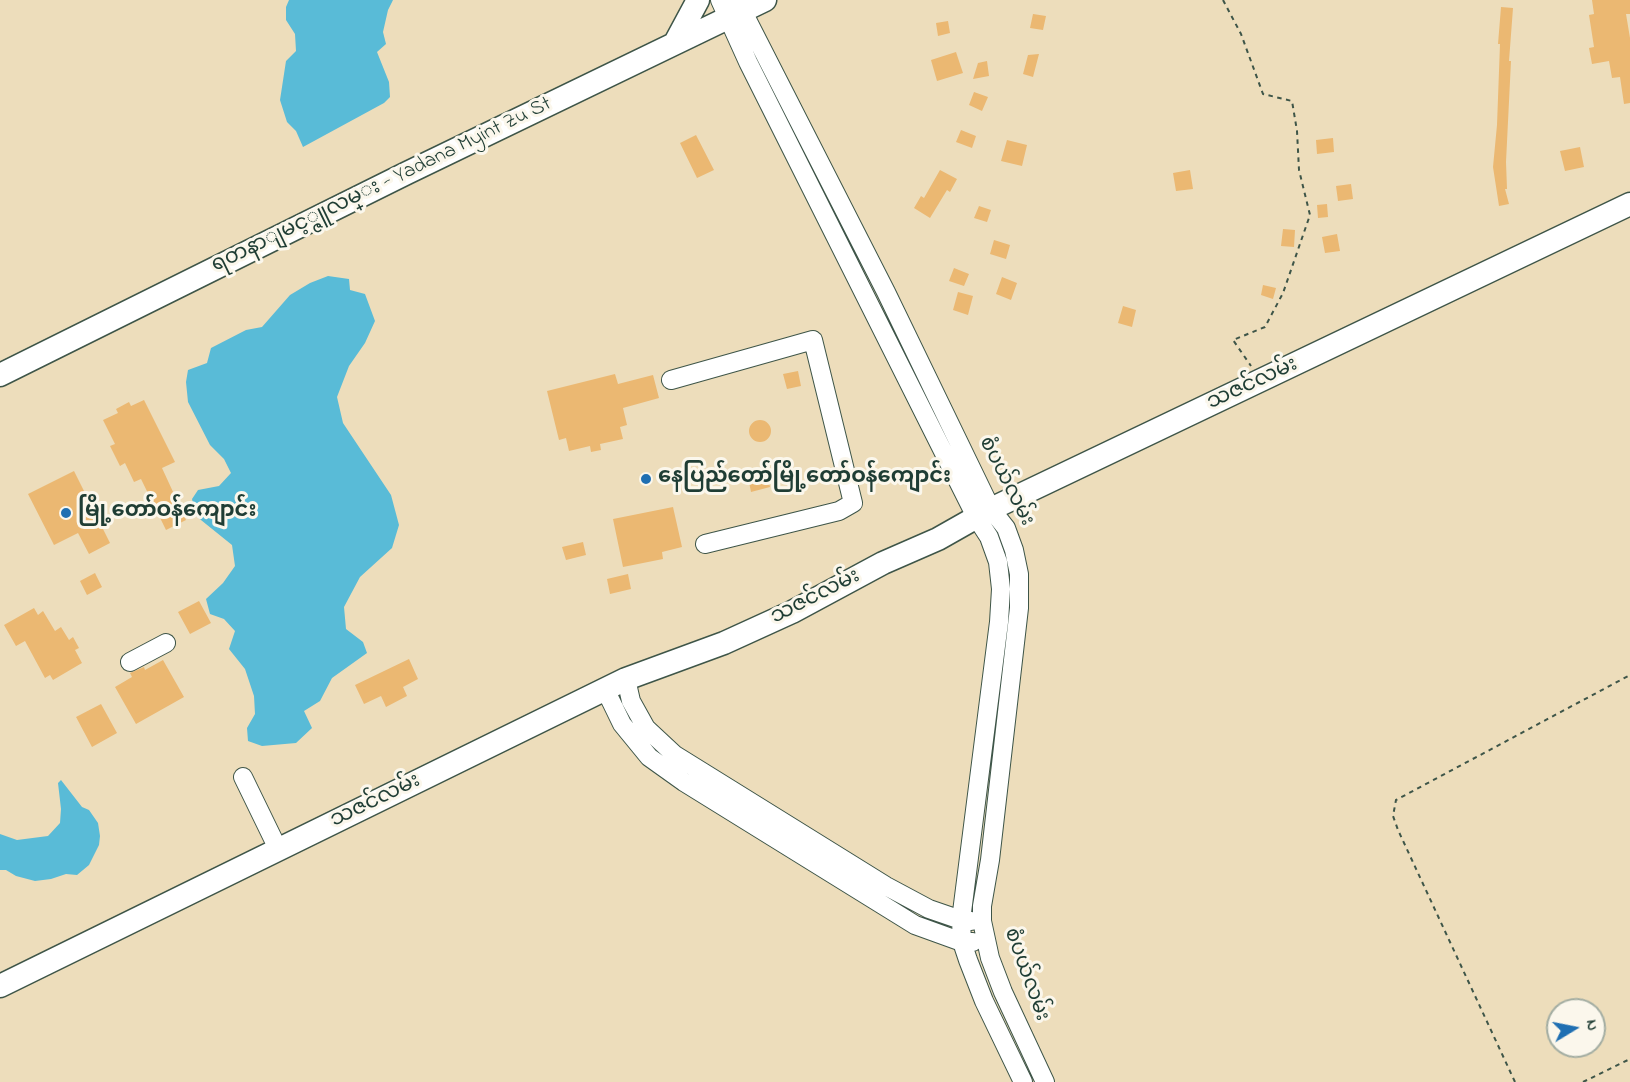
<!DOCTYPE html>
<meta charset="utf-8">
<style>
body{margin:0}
#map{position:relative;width:1630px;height:1082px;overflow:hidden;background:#edddbb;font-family:"Indie Flower",sans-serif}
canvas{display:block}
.north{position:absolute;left:1546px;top:998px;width:60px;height:60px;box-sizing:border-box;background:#fbf7ec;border:2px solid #a3ada2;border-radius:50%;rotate:80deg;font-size:16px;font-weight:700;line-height:24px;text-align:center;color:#1f3d34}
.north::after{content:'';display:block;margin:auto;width:21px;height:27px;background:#1f6fb2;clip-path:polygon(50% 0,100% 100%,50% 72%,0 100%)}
</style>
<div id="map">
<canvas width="1630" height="1082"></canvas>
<div class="north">N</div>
</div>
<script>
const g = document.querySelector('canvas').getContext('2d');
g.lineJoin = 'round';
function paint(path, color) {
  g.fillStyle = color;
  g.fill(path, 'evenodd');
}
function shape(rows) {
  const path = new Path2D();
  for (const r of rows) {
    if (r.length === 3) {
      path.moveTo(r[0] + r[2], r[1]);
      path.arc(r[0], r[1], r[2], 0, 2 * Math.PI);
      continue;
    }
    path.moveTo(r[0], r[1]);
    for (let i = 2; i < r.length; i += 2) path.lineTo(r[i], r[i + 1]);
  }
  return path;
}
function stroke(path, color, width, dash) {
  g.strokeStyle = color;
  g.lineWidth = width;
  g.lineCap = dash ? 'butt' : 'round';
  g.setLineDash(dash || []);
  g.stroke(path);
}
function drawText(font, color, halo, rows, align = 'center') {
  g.font = font + ' "Indie Flower","Noto Sans Myanmar",sans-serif';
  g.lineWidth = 6;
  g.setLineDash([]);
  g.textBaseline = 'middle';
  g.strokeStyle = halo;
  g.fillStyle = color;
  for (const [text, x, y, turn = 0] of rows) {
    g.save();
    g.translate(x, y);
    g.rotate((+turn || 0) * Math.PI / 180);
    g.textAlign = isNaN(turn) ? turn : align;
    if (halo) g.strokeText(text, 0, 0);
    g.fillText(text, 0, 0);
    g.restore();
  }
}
const water = shape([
 [289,0,393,0,388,10,383,32,386,44,377,52,389,82,390,97,384,103,303,147,296,131,287,122,280,100,286,61,296,51,295,34,286,20,286,7],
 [328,276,349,279,350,290,365,294,375,321,365,343,349,366,337,397,343,423,391,495,399,525,392,548,360,577,344,607,346,629,363,642,367,653,332,678,320,701,304,711,312,728,296,743,262,746,248,741,247,728,255,714,254,696,245,669,229,649,235,631,224,619,210,614,206,599,223,583,235,566,232,545,196,516,192,499,198,490,219,486,231,473,224,459,210,445,188,402,186,382,188,370,207,363,211,348,246,330,262,327,290,295,310,283],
 [61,780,82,807,89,810,98,823,100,836,99,845,89,865,77,875,66,874,51,879,35,881,16,876,6,870,0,870,0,834,17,840,48,836,60,823,61,809,58,783]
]);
const building = shape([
 [1592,0,1630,0,1630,14,1626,14,1630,38,1630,103,1624,104,1620,77,1612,78,1609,61,1592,64,1589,48,1594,47,1589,15,1594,14],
 [1501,7,1513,8,1509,61,1511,61,1506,162,1507,189,1505,189,1509,204,1499,206,1493,167,1497,125,1500,44,1498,44],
 [1033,14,1046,16,1043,30,1030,28],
 [948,21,950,33,938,36,936,23],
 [956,52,963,73,937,81,931,60],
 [1039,54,1033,77,1023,74,1028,55],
 [987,61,989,76,973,79,978,63],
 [974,92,988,97,982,111,969,105],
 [961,130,976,136,972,148,956,142],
 [696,135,714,170,697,178,680,143],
 [1333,138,1334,152,1317,154,1316,140],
 [1007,140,1027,145,1022,166,1001,161],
 [1580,147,1584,167,1565,171,1560,151],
 [940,170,957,179,950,192,947,190,930,218,914,208,921,196,924,198],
 [1190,170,1193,189,1176,191,1173,173],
 [1351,184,1353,199,1338,201,1336,186],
 [1327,204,1328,217,1318,218,1317,205],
 [979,206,991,210,987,222,974,218],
 [1283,229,1295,230,1294,247,1281,246],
 [1337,234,1340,251,1325,253,1322,237],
 [994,240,1010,245,1006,259,990,254],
 [954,268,969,274,964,286,949,281],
 [1002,277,1017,283,1011,300,996,294],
 [1263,285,1276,288,1273,299,1261,295],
 [958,292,973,296,968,315,953,310],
 [1123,306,1136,310,1132,327,1118,323],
 [798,371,801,386,787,389,783,374],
 [615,374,618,384,653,375,659,398,623,408,627,425,620,427,623,439,600,444,601,450,591,452,590,446,569,451,566,438,559,440,547,391],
 [144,400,175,462,162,468,186,520,166,530,141,479,134,482,125,463,120,466,110,446,115,444,103,420,118,413,116,409,129,402,131,406],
 [760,431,11],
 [74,471,110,543,89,554,78,533,54,545,28,494],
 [767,473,770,487,751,492,748,477],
 [673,507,682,547,662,552,663,559,623,567,613,519],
 [583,542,586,555,566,560,562,547],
 [95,573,102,587,87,595,80,581],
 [628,574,631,589,610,594,607,579],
 [199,601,211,623,190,634,178,612],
 [34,608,38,615,43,611,55,631,61,627,69,640,73,637,79,648,75,650,82,663,53,680,50,675,45,678,25,641,16,646,4,625],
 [409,659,418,679,403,687,407,696,386,707,381,696,364,704,355,685],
 [163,660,184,697,136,724,115,687,132,677,130,673,144,667,145,670],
 [101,704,117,733,92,747,76,717]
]);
const path = shape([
 [1223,0,1241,34,1263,94,1292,101,1297,131,1299,170,1310,215,1283,293,1265,327,1233,340,1251,366],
 [1515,1082,1398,830,1393,816,1396,800,1630,675],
 [1583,1082,1630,1059]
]);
const minor = shape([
 [720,0,748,62,976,517,989,537,998,562,1001,589,999,622,961,920,962,942,968,960,984,1001,1023,1082],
 [737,0,886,292,991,509,1006,528,1014,550,1019,574,1019,608,990,860,982,906,982,921,990,958,1003,992,1045,1082],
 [671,380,813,340,853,503,839,511,705,544],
 [130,662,166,643],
 [626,679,631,701,646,728,675,755,886,886,929,909,961,920,971,921],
 [605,689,622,724,649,757,684,782,915,925,962,942,973,942],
 [243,777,278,849]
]);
const major = shape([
 [676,41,698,0],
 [0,375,407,173,765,0],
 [0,986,626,679,724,643,792,612,883,563,938,539,991,509,1630,204]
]);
const markers = [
 [646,479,6,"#1f6fb2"],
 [66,513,6,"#1f6fb2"]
];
const streetNames = [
 ["ရတနာျမင့္ဇူလမ္း - Yadana Myint Zu St",382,186,-26],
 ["သဇင်လမ်း",1253,385,-25],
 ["စံပယ်လမ်း",1005,482,63],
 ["သဇင်လမ်း",816,598,-27],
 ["သဇင်လမ်း",376,802,-26],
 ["စံပယ်လမ်း",1025,975,70]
];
const poiNames = [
 ["နေပြည်တော်မြို့တော်ဝန်ကျောင်း",658,479],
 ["မြို့တော်ဝန်ကျောင်း",78,513]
];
paint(water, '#59bbd7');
paint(building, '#ebb872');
stroke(minor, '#3e5548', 20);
stroke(major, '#3e5548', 25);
stroke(path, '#3e5548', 2, [4.5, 4.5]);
stroke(minor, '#fff', 18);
stroke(major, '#fff', 22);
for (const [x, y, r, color] of markers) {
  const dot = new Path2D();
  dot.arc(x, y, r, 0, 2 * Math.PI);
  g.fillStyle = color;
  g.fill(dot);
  stroke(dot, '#fbf7ec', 2);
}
drawText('21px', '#1f3d34', '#fbf7ec', streetNames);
drawText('bold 21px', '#1f3d34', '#fbf7ec', poiNames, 'left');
</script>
